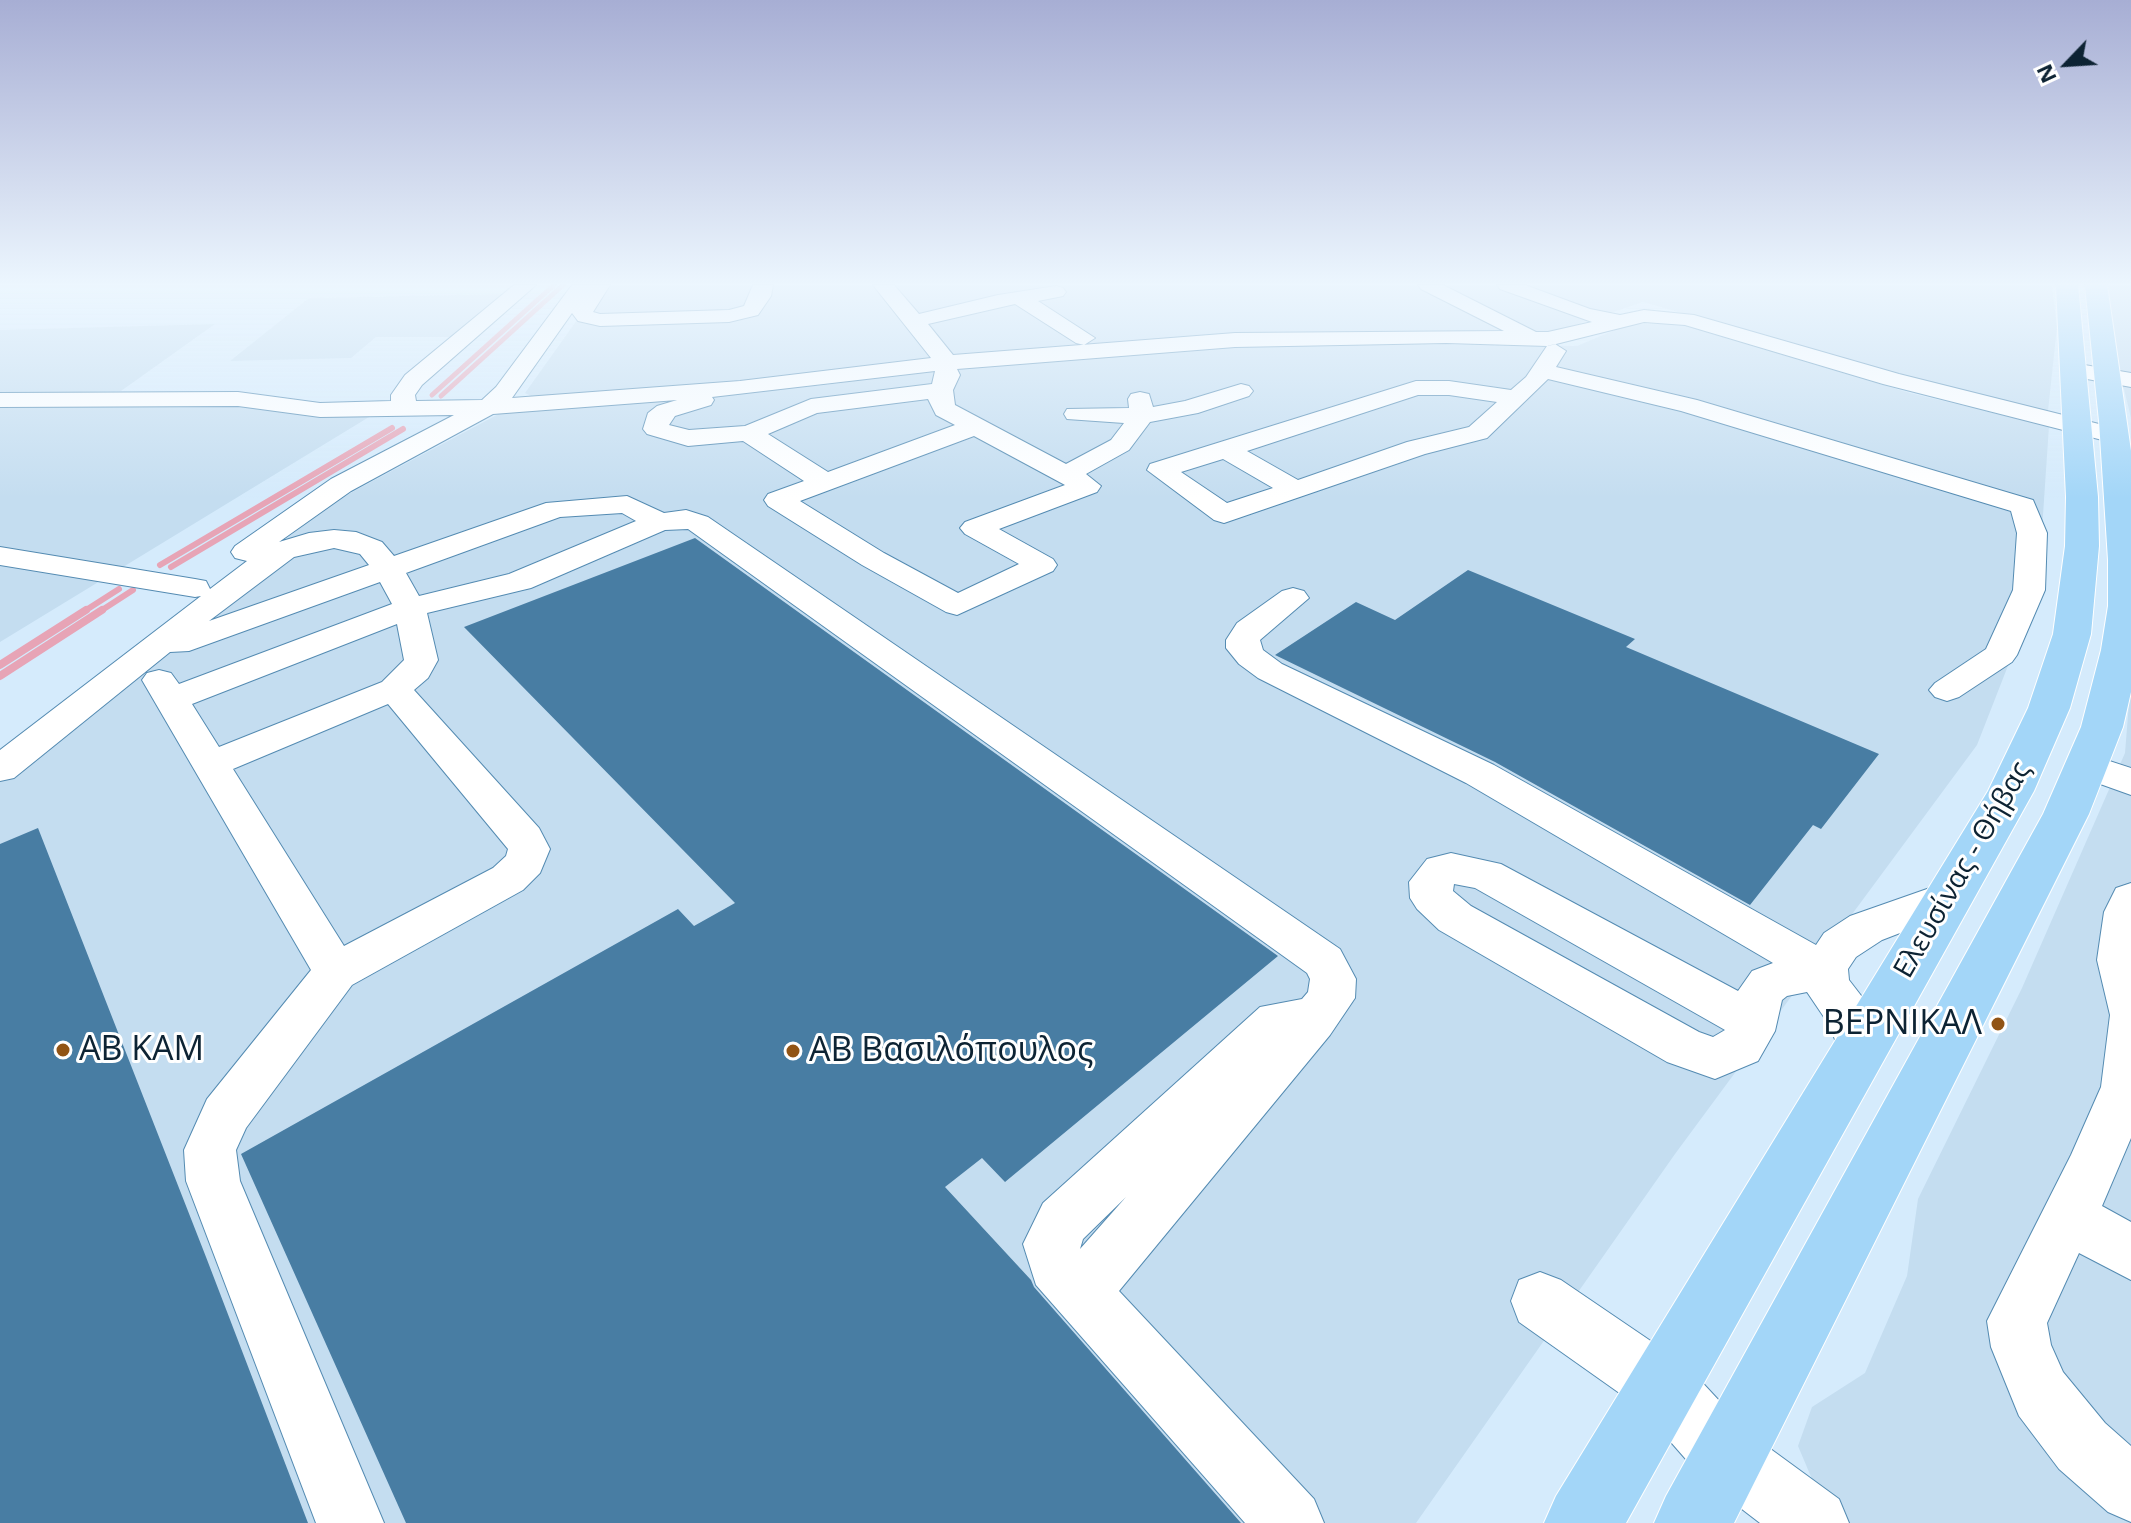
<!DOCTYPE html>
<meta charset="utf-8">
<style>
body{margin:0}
#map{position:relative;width:2131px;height:1523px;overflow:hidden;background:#d5ebfc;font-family:"Open Sans",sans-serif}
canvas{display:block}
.north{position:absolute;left:2027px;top:24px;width:80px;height:80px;-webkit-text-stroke:6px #fff;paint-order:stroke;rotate:245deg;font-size:22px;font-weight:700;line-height:32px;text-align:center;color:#0d2333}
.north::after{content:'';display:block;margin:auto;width:28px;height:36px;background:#0d2333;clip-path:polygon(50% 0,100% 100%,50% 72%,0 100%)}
</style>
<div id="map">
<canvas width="2131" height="1523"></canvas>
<div class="north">N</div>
</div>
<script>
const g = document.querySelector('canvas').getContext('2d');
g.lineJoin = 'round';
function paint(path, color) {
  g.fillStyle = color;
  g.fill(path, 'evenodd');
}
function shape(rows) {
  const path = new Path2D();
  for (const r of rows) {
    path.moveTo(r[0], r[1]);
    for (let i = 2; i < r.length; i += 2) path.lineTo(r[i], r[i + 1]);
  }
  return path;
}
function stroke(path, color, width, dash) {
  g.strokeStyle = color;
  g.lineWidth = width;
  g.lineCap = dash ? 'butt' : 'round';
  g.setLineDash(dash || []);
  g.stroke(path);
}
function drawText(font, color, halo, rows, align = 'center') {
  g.font = font + ' "Open Sans",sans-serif';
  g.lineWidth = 6;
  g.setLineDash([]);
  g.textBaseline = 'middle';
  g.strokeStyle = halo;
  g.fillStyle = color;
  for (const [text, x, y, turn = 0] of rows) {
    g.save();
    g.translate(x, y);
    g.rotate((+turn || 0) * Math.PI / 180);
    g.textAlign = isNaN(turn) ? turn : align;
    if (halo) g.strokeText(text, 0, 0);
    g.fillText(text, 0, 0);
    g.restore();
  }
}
const built = shape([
 [602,285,2052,285,2057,327,2048,411,1857,363,1643,302,1549,334,1081,349,925,358,741,383,531,396,525,393],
 [2108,285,2131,285,2131,418,2124,389,2096,349],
 [506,294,457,337,376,337,351,358,230,361,309,298],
 [215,324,121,391,0,394,0,330],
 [1629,324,1680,324,1910,393,2049,426,2038,589,1977,745,1675,1154,1416,1523,0,1523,0,770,163,631,339,499,508,409,825,385,945,368,1211,348,1313,343,1577,346],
 [0,405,224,405,304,415,374,414,0,642],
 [2131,678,2131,1523,1848,1523,1823,1505,1798,1446,1812,1407,1865,1373,1907,1276,1918,1199,2022,988,2125,753]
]);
const streamFar2 = shape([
 [432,395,554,285],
 [441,396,563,285]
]);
const streamFar1 = shape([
 [160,565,392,428],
 [171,567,403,429],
 [83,612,119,589],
 [99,612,133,590]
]);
const stream = shape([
 [0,665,86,610],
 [0,676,102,610]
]);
const building = shape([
 [695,538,1278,956,1005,1182,982,1158,945,1187,1031,1280,1034,1287,1241,1523,406,1523,241,1154,678,909,694,926,735,903,464,627],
 [1468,570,1635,639,1626,647,1879,754,1821,829,1813,825,1750,905,1495,762,1275,655,1356,602,1395,620],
 [38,828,206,1257,308,1523,0,1523,0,844]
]);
const minor = shape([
 [514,285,536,285,422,385,415,395,416,401,482,400,496,387,572,285,610,285,593,312,600,314,729,310,744,306,753,285,773,285,771,296,758,315,729,322,600,326,578,321,572,313,512,398,740,381,931,358,873,285,894,285,919,314,998,295,1056,286,1063,288,1066,292,1063,296,1038,301,1095,338,1084,345,1076,343,1015,304,928,324,953,355,1235,333,1504,331,1421,289,1418,285,1443,285,1536,332,1548,332,1592,322,1500,289,1497,285,1525,285,1590,309,1620,315,1644,310,1694,315,1899,374,2123,430,2127,435,2123,440,2114,443,1883,384,1685,325,1644,322,1548,346,1446,343,1235,347,957,369,960,375,953,390,955,405,1066,464,1111,440,1124,423,1067,419,1064,414,1067,409,1129,408,1128,399,1131,394,1140,392,1149,394,1153,407,1185,401,1241,384,1249,386,1253,391,1249,396,1198,413,1150,422,1129,450,1086,474,1101,486,1097,492,999,529,1053,559,1057,565,1053,571,957,615,946,612,862,565,768,506,764,500,768,494,804,481,743,441,688,446,647,434,643,429,648,413,657,406,677,400,493,414,351,491,279,542,309,533,334,530,356,532,382,542,394,556,546,503,627,496,664,513,686,510,708,517,1340,949,1356,979,1355,998,1330,1035,1119,1291,1314,1499,1324,1523,1245,1523,1036,1285,1023,1244,1043,1203,1260,1007,1302,999,1308,992,1310,979,1307,973,688,529,665,530,531,588,427,613,438,660,428,678,414,690,539,828,550,849,540,873,523,890,352,985,246,1128,236,1150,240,1181,384,1523,316,1523,186,1181,184,1150,207,1099,311,970,142,680,147,673,159,670,171,673,179,684,392,604,380,582,189,651,170,652,14,778,0,781,0,750,201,596,195,597,0,565,0,547,195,579,206,581,210,589,247,561,235,558,231,552,235,546,331,479,454,415,320,417,238,406,0,407,0,393,238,392,320,403,391,401,391,395,405,375,514,285],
 [935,371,932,384,811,399,745,426,689,430,669,425,675,416,711,405,714,400,712,397,935,371],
 [928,399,936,415,955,425,828,472,768,434,817,413,928,399],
 [974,436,1065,485,965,522,960,528,965,534,1019,564,958,593,884,553,800,501,974,436],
 [622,513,636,521,509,574,419,596,406,573,560,517,622,513],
 [334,548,360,554,369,565,209,621,294,557,334,548],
 [397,624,404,660,382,682,219,747,192,704,397,624],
 [388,704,508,849,506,856,493,868,344,946,233,769,388,704],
 [1126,1197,1080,1249,1083,1239,1126,1197],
 [1555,344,1566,351,1556,367,1697,400,2033,500,2047,533,2045,590,2017,655,2012,662,1959,697,1947,701,1935,697,1929,690,1935,683,1986,649,2013,590,2017,533,2011,511,1681,411,1548,379,1487,438,1425,454,1224,523,1214,520,1147,470,1150,464,1416,381,1449,381,1511,390,1526,377,1547,346,1555,344],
 [1418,395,1449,395,1497,402,1469,427,1407,442,1298,480,1247,451,1418,395],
 [1223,459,1273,488,1227,503,1181,472,1223,459],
 [2073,363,2131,373,2131,387,2065,375,2061,370,2065,365,2073,363],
 [1293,588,1304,591,1309,598,1260,640,1263,650,1282,664,1494,765,1816,945,1824,933,1850,916,1947,882,1962,887,1969,898,1962,909,1882,940,1856,957,1848,969,1849,980,1866,1002,1880,1031,1884,1048,1877,1062,1860,1068,1843,1062,1830,1026,1807,992,1787,996,1782,1000,1775,1031,1758,1061,1715,1079,1667,1062,1439,930,1417,909,1410,898,1409,882,1427,859,1451,853,1501,864,1738,991,1752,971,1773,963,1466,783,1258,678,1239,664,1226,648,1226,640,1237,623,1282,591,1293,588],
 [1454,884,1475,888,1725,1030,1713,1037,1699,1032,1471,906,1453,891,1454,884],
 [2088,754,2131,768,2131,795,2075,775,2069,766,2075,757,2088,754],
 [2131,883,2131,1138,2102,1206,2131,1222,2131,1280,2079,1253,2047,1323,2051,1345,2063,1372,2105,1423,2131,1446,2131,1522,2108,1512,2059,1469,2019,1416,1991,1347,1987,1321,2071,1155,2101,1087,2110,1015,2097,960,2104,912,2116,888,2131,883],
 [1540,1272,1561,1280,1686,1365,1750,1434,1839,1499,1849,1523,1760,1523,1704,1480,1642,1409,1519,1322,1511,1301,1519,1280,1540,1272]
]);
const major = shape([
 [2056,285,2078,285,2098,497,2099,546,2091,634,2070,708,2034,791,1626,1523,1544,1523,1556,1496,1988,791,2028,708,2053,634,2065,546,2066,497,2056,285],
 [2085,285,2107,285,2131,451,2131,692,2123,727,2089,814,1734,1523,1654,1523,1666,1496,2043,814,2081,727,2101,650,2108,606,2108,560,2099,421,2085,285]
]);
const markers = [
 [1998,1024,8,"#915415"],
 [63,1050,8,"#915415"],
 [793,1051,8,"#915415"]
];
const streetNames = [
 ["Ελευσίνας - Θήβας",1963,870,-60]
];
const nearPoinames = [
 ["ΒΕΡΝΙΚΑΛ",1982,1024,"right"],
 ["ΑΒ ΚΑΜ",79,1050],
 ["ΑΒ Βασιλόπουλος",809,1051]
];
paint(built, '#c4ddf0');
stroke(streamFar2, '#e7a4b6', 5);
stroke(streamFar1, '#e7a4b6', 6);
stroke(stream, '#e7a4b6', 8);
paint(building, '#487da3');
stroke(minor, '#548bb2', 2);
stroke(major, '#fff', 2);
paint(minor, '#fff');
paint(major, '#a3d6f8');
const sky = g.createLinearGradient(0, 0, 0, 498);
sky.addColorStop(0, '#a7aed4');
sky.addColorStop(0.57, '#ecf6fe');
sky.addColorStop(1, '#ecf6fe00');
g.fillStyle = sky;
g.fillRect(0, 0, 2131, 498);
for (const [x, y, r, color] of markers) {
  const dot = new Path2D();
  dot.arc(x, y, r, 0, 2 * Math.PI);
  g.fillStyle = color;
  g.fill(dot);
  stroke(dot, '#fff', 3);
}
drawText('28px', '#0d2333', '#fff', streetNames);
drawText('34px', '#0d2333', '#fff', nearPoinames, 'left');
</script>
